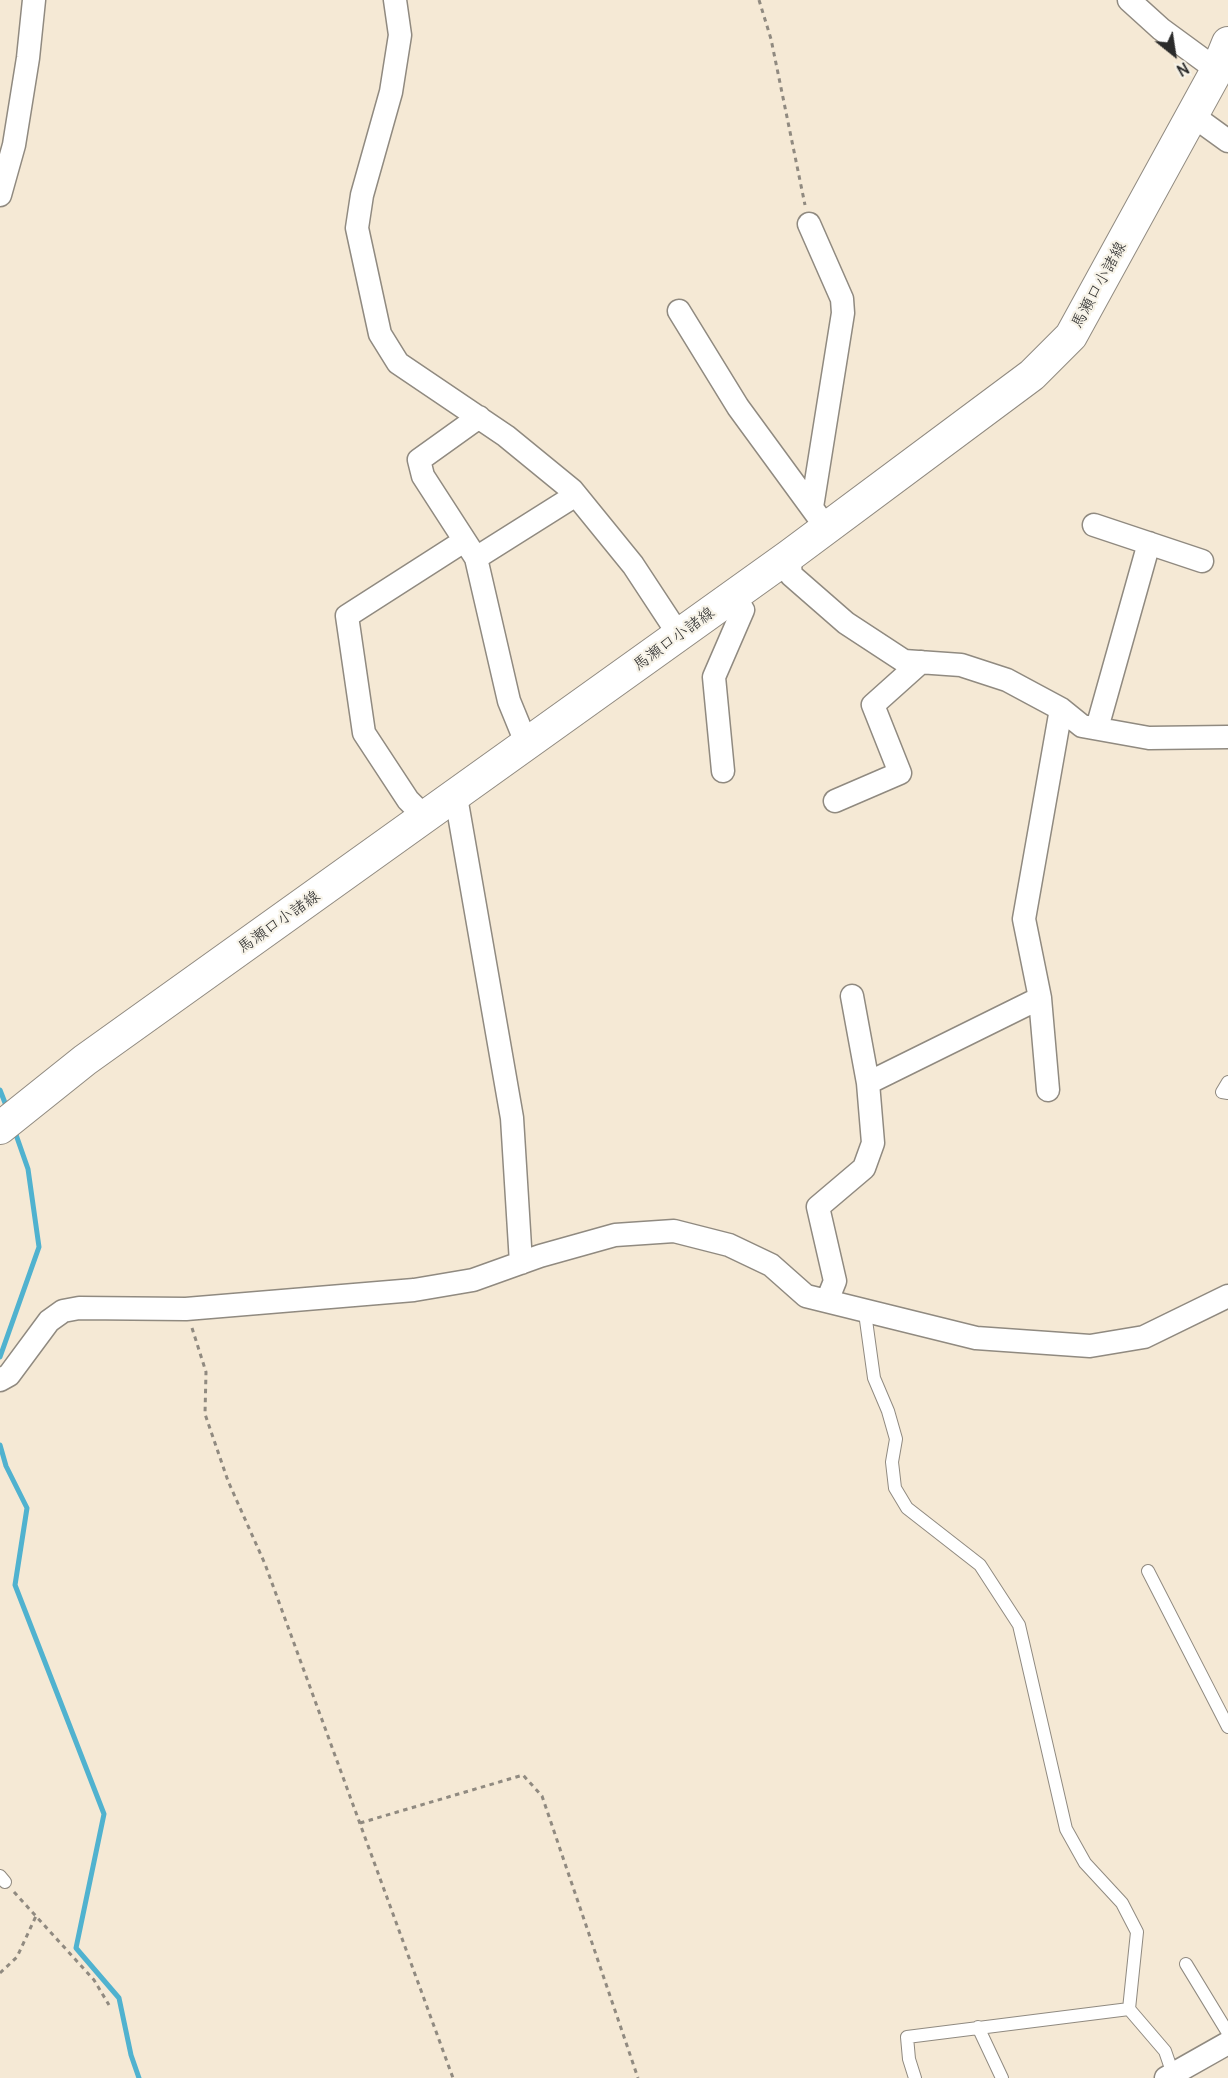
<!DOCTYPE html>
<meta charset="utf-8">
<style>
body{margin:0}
#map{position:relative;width:1228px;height:2078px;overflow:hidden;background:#f5e9d5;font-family:Delius,sans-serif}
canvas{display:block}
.north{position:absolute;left:1144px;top:24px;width:60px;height:60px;-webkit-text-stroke:4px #f7f3e8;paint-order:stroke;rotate:150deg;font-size:16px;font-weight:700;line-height:24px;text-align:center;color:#2b2b2b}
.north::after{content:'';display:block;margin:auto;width:21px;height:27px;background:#2b2b2b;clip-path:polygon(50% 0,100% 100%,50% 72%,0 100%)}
</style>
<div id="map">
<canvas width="1228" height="2078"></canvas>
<div class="north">N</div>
</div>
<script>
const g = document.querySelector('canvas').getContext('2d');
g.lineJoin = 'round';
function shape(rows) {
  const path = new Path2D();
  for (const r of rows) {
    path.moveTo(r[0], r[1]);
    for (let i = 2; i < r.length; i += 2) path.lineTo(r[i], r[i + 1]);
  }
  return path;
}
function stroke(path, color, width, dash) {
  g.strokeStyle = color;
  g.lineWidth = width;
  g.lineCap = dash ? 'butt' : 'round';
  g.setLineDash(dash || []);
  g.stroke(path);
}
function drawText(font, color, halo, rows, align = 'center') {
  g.font = font + ' Delius,"Klee One",sans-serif';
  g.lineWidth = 4.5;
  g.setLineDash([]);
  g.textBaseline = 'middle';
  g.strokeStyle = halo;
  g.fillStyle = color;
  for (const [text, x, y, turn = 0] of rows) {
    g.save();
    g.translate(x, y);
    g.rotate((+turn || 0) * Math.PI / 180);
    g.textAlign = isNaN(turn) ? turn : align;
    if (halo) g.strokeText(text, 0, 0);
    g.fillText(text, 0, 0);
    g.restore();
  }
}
const stream = shape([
 [0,1090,7,1108],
 [0,1357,39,1247,28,1169,14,1129],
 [0,1445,6,1466,27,1508,15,1585,104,1814,76,1948,119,1998,131,2055,139,2078]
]);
const path = shape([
 [759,0,771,39,805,205],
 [192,1328,206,1372,205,1414,228,1481,265,1564,453,2078],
 [360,1823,523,1775,542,1796,638,2078],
 [14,1892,94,1980,109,2005],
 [0,1973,17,1957,36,1916]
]);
const service = shape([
 [1228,1082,1222,1092,1228,1093],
 [865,1313,874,1378,888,1411,896,1439,892,1462,895,1488,907,1508,980,1565,1019,1625,1066,1829,1085,1863,1122,1903,1137,1932,1129,2009,1165,2051,1174,2077],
 [1148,1571,1228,1727],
 [0,1876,5,1882],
 [1186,1964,1228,2033],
 [978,2027,1002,2078],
 [915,2078,909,2059,907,2037,1129,2009]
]);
const minor = shape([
 [395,0,400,35,391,92,362,195,357,228,380,334,398,363,506,436,572,490,633,565,679,635],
 [1129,0,1161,29,1217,70],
 [1192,115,1228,141],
 [0,195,14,145,28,58,34,0],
 [809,224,842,299,843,313,812,507],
 [679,311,738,407,817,515],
 [479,417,419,460,423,476,476,558,509,701,527,745],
 [1094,525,1202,561],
 [789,556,791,575,846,623,904,661,961,665,1007,680,1061,709,1082,726,1149,738,1228,737],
 [476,558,576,495],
 [1097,728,1149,543],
 [723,771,714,677,743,610,733,596],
 [456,797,512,1118,521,1263],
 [835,801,900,773,873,705,921,662],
 [426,818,408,800,364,733,347,616,464,541],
 [852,996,868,1083],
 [1048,1090,1040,998,1024,919,1061,709],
 [827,1301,835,1281,818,1207,864,1168,873,1143,868,1083,1040,998],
 [0,1380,9,1375,49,1321,63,1311,79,1308,186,1309,414,1290,473,1280,540,1256,615,1235,674,1231,729,1245,771,1265,806,1296,976,1338,1090,1346,1144,1337,1228,1296],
 [1166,2078,1228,2043]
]);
const secondary = shape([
 [0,1128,85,1060,789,556,1032,375,1071,336,1217,70,1228,43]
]);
const streetNames = [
 ["馬瀬口小諸線",1099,285,-61],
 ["馬瀬口小諸線",674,639,-36],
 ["馬瀬口小諸線",279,922,-35]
];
stroke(stream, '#50b2cf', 5);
stroke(service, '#908a80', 14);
stroke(minor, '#908a80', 25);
stroke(secondary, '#908a80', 34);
stroke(path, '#908a80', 3, [4.5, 4.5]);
stroke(service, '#fff', 12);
stroke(minor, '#fff', 22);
stroke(secondary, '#fff', 32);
drawText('16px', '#2b2b2b', '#f7f3e8', streetNames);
</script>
